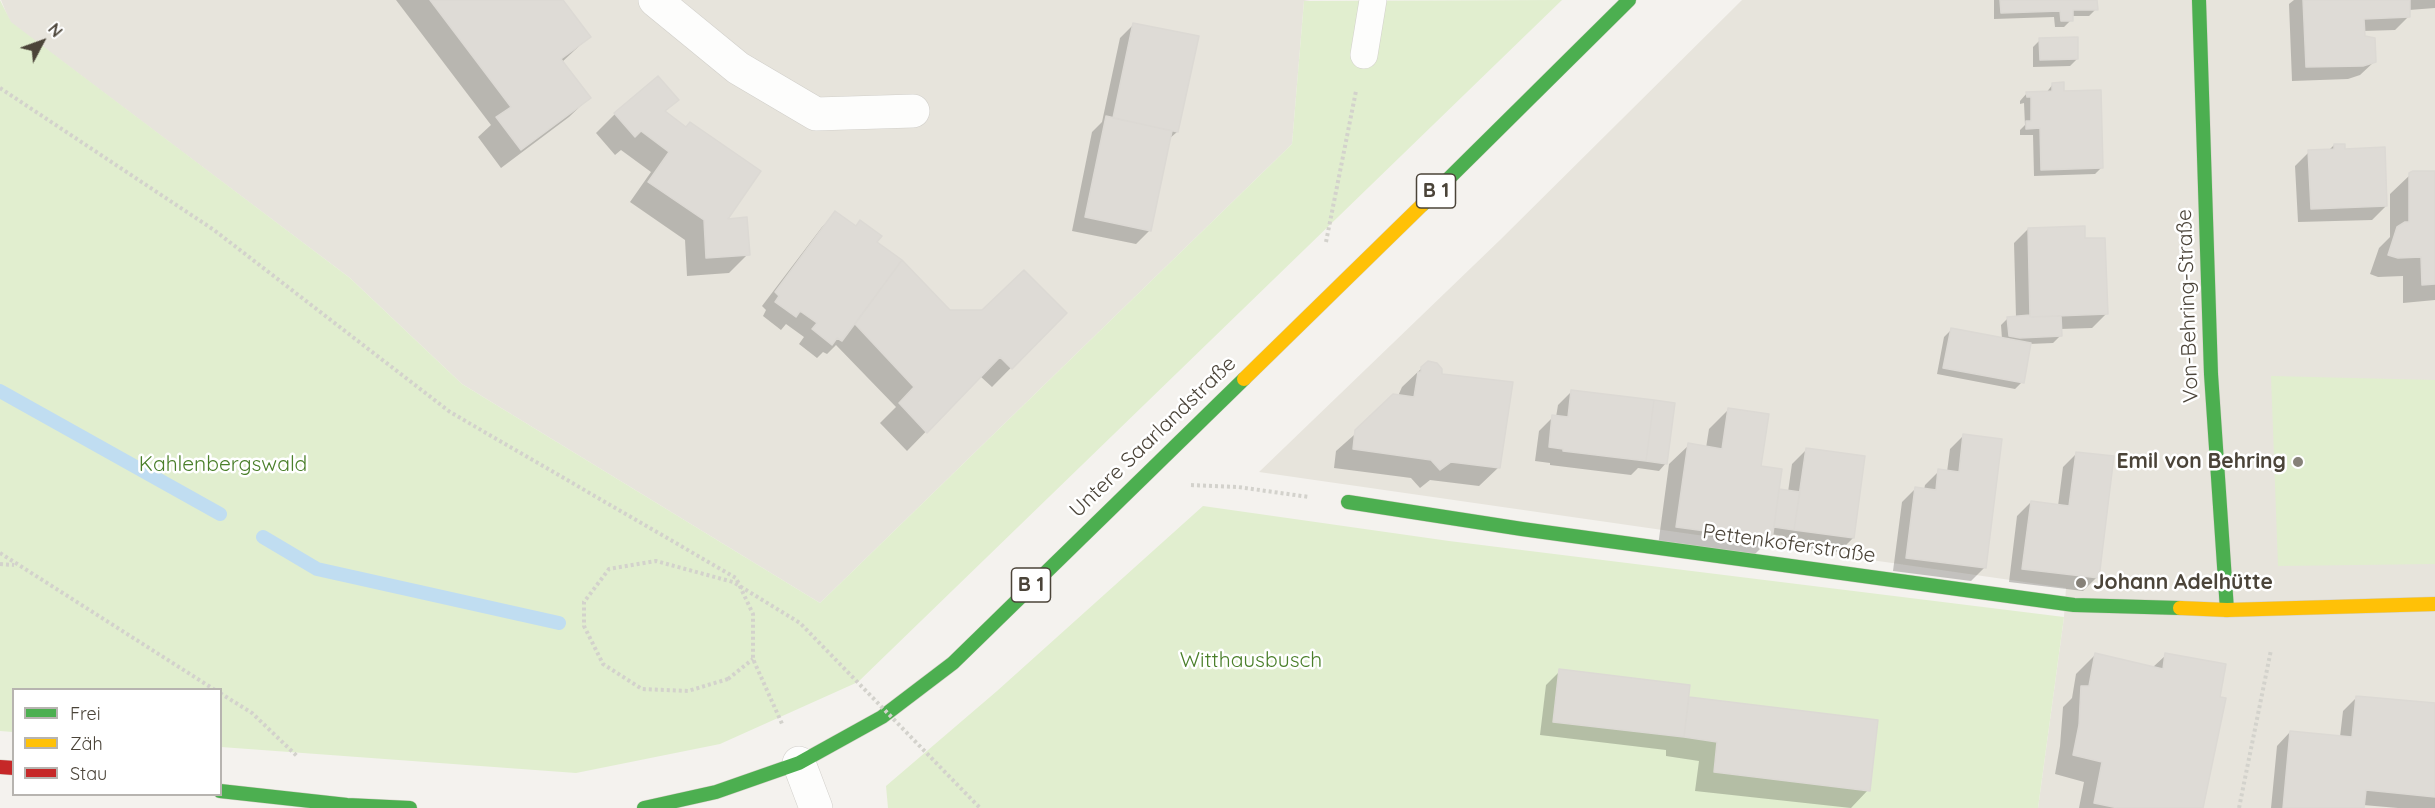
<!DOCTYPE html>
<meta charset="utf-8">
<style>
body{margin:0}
#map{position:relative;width:2435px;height:808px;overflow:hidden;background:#f4f2ee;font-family:Quicksand,sans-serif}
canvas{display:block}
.legend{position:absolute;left:12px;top:688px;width:210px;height:108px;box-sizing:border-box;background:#fff;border:2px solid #b7b4b0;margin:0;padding:8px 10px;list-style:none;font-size:18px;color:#4b4439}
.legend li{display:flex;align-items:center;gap:12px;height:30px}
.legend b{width:30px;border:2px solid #b7b4b0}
.north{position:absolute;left:12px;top:12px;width:60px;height:60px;-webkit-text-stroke:4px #fff;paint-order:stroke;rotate:49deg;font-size:16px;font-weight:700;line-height:24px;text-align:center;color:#4b4439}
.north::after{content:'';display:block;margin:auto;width:21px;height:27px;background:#4b4439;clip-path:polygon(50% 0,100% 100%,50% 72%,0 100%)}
</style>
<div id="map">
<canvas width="2435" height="808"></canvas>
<ul class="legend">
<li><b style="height:8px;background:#4caf50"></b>Frei</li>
<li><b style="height:8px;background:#ffc107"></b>Zäh</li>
<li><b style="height:8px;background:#c62828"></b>Stau</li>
</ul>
<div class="north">N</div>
</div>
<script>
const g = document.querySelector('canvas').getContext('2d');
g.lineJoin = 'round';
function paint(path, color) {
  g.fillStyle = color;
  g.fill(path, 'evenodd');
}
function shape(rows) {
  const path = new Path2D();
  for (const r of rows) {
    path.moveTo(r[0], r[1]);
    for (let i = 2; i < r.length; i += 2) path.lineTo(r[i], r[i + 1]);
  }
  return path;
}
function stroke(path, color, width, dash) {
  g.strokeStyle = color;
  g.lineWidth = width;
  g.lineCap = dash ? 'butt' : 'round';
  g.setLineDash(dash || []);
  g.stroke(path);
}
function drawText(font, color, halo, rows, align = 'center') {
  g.font = font + ' Quicksand,sans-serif';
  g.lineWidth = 5;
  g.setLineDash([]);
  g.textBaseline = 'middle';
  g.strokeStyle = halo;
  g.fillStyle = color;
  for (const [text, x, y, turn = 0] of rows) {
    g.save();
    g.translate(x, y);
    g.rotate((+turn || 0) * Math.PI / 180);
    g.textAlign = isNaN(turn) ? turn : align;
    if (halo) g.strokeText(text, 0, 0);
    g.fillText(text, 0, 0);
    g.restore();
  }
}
const residential = shape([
 [1,0,1310,0,1304,1,1292,144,820,603,462,384,350,278,10,22],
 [1742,0,2435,0,2435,808,2038,808,2064,617,2066,588,1259,472,1500,240]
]);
const green = shape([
 [0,0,11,22,350,278,462,384,820,603,1292,144,1304,1,1562,0,858,682,720,744,576,773,221,747,220,690,14,690,13,732,0,731],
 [2271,376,2435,380,2435,564,2278,566],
 [1203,506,1449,541,2064,617,2038,808,888,808,886,786,997,691]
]);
const shadow = shape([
 [396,0,561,0,589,37,562,62,589,98,569,117,501,168,478,137,491,125],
 [1994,0,2096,0,2096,9,2089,16,2071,16,2071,20,2064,27,2055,27,2054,17,1994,19],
 [2294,0,2435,0,2435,8,2409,10,2409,16,2395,30,2363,31,2375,61,2360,75,2348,79,2292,81,2289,4],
 [1134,24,1177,132,1169,139,1150,230,1136,244,1072,231,1092,132,1102,122,1120,38],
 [2040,40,2077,59,2070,66,2033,67,2033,47],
 [2053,84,2062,93,2102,167,2095,174,2034,176,2033,135,2020,135,2020,130,2025,125,2024,103,2020,104,2020,101,2027,93,2046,93],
 [677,100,664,112,685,128,725,220,748,254,729,273,687,276,685,240,630,202,651,172,621,150,615,155,596,133,615,114],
 [2334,145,2344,150,2386,206,2372,220,2298,222,2295,166,2309,152,2329,150],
 [2435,172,2435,300,2403,303,2403,276,2378,277,2370,274,2379,248,2390,237,2390,194,2410,175],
 [836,213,901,261,949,312,1065,313,992,387,980,376,907,451,880,423,896,407,836,345,827,354,823,352,817,358,799,344,804,337,786,324,781,330,763,316,766,310,762,306,822,227],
 [2028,229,2084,240,2106,314,2092,328,2060,329,2060,336,2053,343,2029,344,2022,382,2015,389,1937,374,1944,337,1951,330,2002,339,2001,325,2008,318,2016,317,2014,243],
 [1422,368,1440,376,1499,467,1479,486,1430,480,1420,488,1411,478,1334,468,1336,451,1398,396,1402,387],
 [1572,391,1666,463,1659,471,1638,468,1631,475,1550,465,1550,463,1535,461,1539,431,1553,417,1556,417,1558,405],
 [1728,410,1760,468,1778,490,1788,492,1792,464,1806,450,1853,538,1839,552,1781,544,1782,536,1771,534,1770,539,1751,558,1658,546,1669,464,1689,445,1706,448,1709,429],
 [1964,435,1985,567,1971,581,1893,571,1902,502,1916,488,1924,490,1925,485,1939,471,1947,472,1950,449],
 [2077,453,2097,577,2083,591,2009,582,2017,516,2031,502,2058,506,2063,467],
 [2095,655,2152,668,2166,655,2202,808,2079,808,2084,782,2055,774,2060,746,2063,707,2072,698,2076,674],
 [1560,671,1687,701,1690,698,1868,790,1851,808,1695,791,1699,761,1666,756,1666,750,1540,735,1546,685],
 [2357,697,2435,705,2435,808,2398,808,2363,805,2363,808,2271,808,2277,746,2290,732,2340,737,2343,711]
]);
const stream = shape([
 [0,391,220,514],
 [263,537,317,569,559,623]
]);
const building = shape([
 [430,0,563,0,591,37,561,59,591,98,521,150,496,117,511,107,430,0],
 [2000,0,2097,0,2098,10,2073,10,2073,21,2061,21,2060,11,2001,13,2000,0],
 [2303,0,2410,0,2410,17,2364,19,2365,36,2375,38,2376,62,2363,66,2306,67,2303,0],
 [1133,23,1199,36,1178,132,1113,118,1133,23],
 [2078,37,2078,59,2040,60,2039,38,2078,37],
 [658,76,679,100,665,111,686,127,690,122,761,171,728,219,747,217,750,255,706,258,704,220,648,182,669,152,641,131,635,137,614,113,658,76],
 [2064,82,2064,91,2101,90,2103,168,2041,170,2040,128,2026,129,2026,121,2031,121,2031,97,2027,97,2026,92,2052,91,2052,83,2064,82],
 [1106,116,1172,131,1151,231,1085,217,1106,116],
 [2334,144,2345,144,2345,149,2385,147,2387,206,2311,209,2308,150,2334,149,2334,144],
 [2413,171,2435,171,2435,284,2422,285,2421,257,2398,258,2388,255,2397,227,2405,222,2409,222,2409,173,2413,171],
 [835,211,856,226,860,220,882,236,877,242,902,260,842,341,837,338,832,345,812,329,817,323,800,311,796,317,775,302,779,296,775,292,835,211],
 [2085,226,2085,238,2105,238,2108,314,2030,317,2028,228,2085,226],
 [902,260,950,310,982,310,1024,270,1067,313,1012,369,1000,357,927,433,899,403,914,387,855,324,902,260],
 [2030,315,2030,317,2061,316,2062,336,2020,338,2009,336,2007,317,2030,315],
 [1951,328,2031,343,2024,383,1943,368,1951,328],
 [1428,361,1437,363,1442,369,1442,374,1513,382,1500,468,1451,462,1440,470,1431,460,1353,449,1355,430,1393,394,1414,397,1418,372,1421,372,1421,367,1428,361],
 [1571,390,1654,400,1646,461,1563,451,1563,449,1549,447,1552,415,1568,417,1571,390],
 [1654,400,1675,403,1667,464,1646,461,1654,400],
 [1728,408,1769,414,1761,466,1782,469,1772,540,1676,527,1688,443,1722,449,1728,408],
 [1963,434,2002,439,1986,568,1906,558,1915,487,1936,490,1938,469,1959,472,1963,434],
 [1806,448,1865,456,1854,538,1794,530,1806,448],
 [2076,452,2114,456,2099,578,2022,569,2031,501,2069,506,2076,452],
 [1779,489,1800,492,1794,530,1774,527,1779,489],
 [2095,653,2163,669,2165,653,2226,664,2220,697,2226,698,2203,808,2118,808,2094,803,2102,762,2073,755,2079,725,2081,686,2089,686,2095,653],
 [1559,669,1690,685,1684,737,1553,722,1559,669],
 [2356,696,2435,703,2435,797,2366,790,2364,808,2283,808,2290,731,2352,737,2356,696],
 [1689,697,1878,720,1870,791,1714,772,1717,742,1684,737,1689,697]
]);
const path = shape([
 [0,88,214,230,450,412,736,578,753,614,753,659,783,726],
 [1326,242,1356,91],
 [1191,485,1238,487,1309,497],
 [0,553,215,690],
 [0,564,14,565],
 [728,679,753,659],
 [220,693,252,713,298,757],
 [2239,808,2271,650]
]);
const lane = shape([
 [1364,55,1373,0]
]);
const street = shape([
 [655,0,738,68,816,114,913,111],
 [799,763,816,808]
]);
const fast = shape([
 [2199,0,2211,374,2227,610],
 [1422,205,1629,0],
 [1348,502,1522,529,2074,605,2180,608],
 [220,791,347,805,410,808],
 [644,808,716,792,799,763,882,717,953,663,1244,379]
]);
const slow = shape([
 [1244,379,1422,205],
 [2180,608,2227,610,2435,604]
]);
const jam = shape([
 [0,767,14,768]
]);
const pathBridge = shape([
 [728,679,688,691,642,689,603,664,584,626,584,602,609,569,656,561,733,582,800,623,980,808]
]);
const markers = [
 [2298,462,6,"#868178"],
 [2081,583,6,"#868178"]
];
const shields = [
 [1436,191,39],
 [1031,585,39]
];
const shieldNames = [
 ["B 1",1436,191],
 ["B 1",1031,585]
];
const streetNames = [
 ["Von-Behring-Straße",2188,306,-92],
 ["Untere Saarlandstraße",1153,437,-44],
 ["Pettenkoferstraße",1789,544,8]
];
const poiNames = [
 ["Emil von Behring",2286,462],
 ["Johann Adelhütte",2093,583,"left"]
];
const parkNames = [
 ["Kahlenbergswald",223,465],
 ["Witthausbusch",1251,661]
];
paint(residential, '#e7e4dc');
paint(green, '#e1eecf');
paint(shadow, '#0003');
stroke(stream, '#c0ddf1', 14);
paint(building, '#dedbd6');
stroke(building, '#dcd9d4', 1.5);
stroke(lane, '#d2d0cb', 28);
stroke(street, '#d2d0cb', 34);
stroke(fast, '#d3cfc5', 15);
stroke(slow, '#d3cfc5', 15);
stroke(jam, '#d3cfc5', 15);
stroke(path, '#d3d2cc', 4, [3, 3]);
stroke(lane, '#fdfdfc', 27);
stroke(street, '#fdfdfc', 33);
stroke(fast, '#4caf50', 14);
stroke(slow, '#ffc107', 14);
stroke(jam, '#c62828', 14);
stroke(pathBridge, '#d3d2cc', 4, [3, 3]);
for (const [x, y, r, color] of markers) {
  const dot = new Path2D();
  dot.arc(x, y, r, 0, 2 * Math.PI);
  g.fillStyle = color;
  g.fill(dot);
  stroke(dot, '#fff', 2);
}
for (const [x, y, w] of shields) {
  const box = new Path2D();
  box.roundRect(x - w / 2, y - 17, w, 34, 4.5);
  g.fillStyle = '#fff';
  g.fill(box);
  stroke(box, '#4b4439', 1.5);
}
drawText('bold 20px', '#4b4439', null, shieldNames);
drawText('21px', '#4b4439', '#fff', streetNames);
drawText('bold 21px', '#4b4439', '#fff', poiNames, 'right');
drawText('21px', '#4a7f2a', '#fff', parkNames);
</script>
